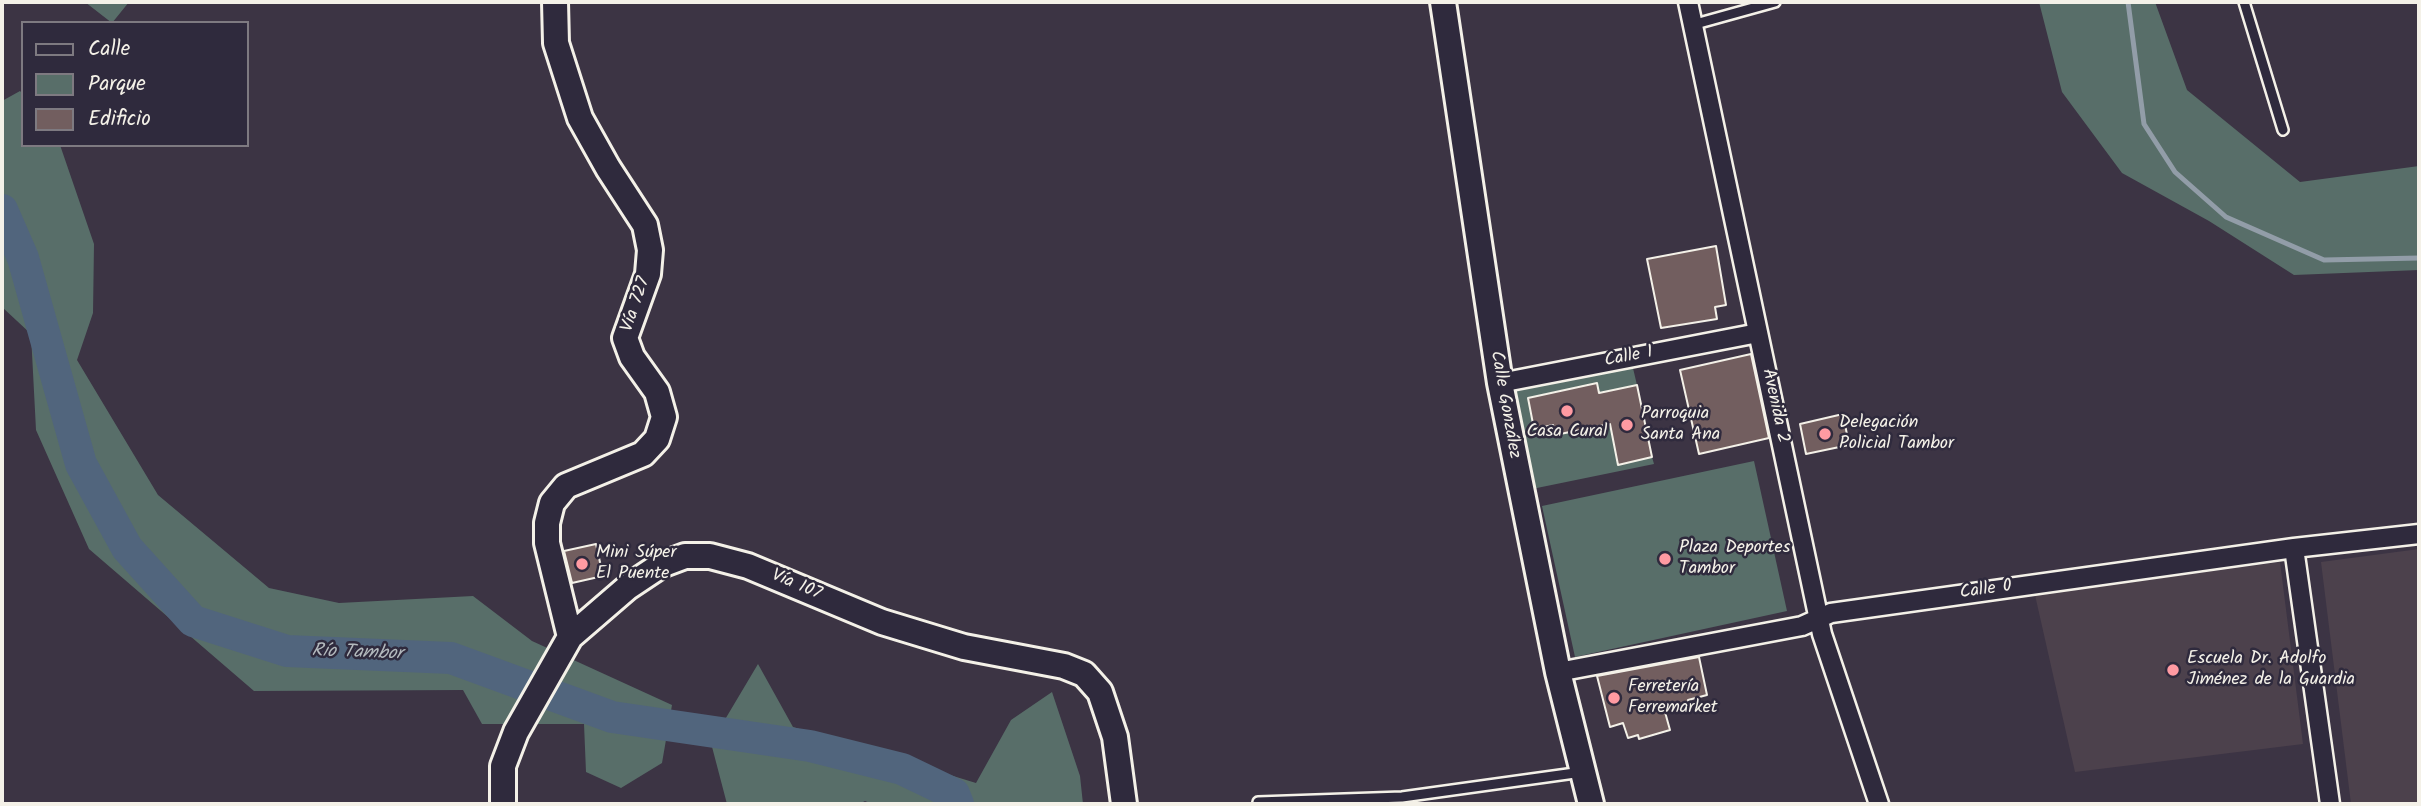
<!DOCTYPE html>
<meta charset="utf-8">
<style>
body{margin:0}
#map{position:relative;width:2421px;height:806px;overflow:hidden;background:#3c3444;font-family:Kalam,sans-serif}
canvas{display:block}
.frame{position:absolute;inset:0;border:4px solid #f4f1e8;pointer-events:none}
.legend{position:absolute;left:21px;top:21px;width:228px;height:126px;box-sizing:border-box;background:#2f2a3d;border:2px solid #7e7a81;margin:0;padding:9px 12px;list-style:none;font-size:21px;color:#f4f1e8}
.legend li{display:flex;align-items:center;gap:14px;height:35px}
.legend b{width:35px;border:2px solid #7e7a81}
</style>
<div id="map">
<canvas width="2421" height="806"></canvas>
<div class="frame"></div>
<ul class="legend">
<li><b style="height:9px;background:#2f2a3d"></b>Calle</li>
<li><b style="height:19px;background:#586e69"></b>Parque</li>
<li><b style="height:19px;background:#725e5f"></b>Edificio</li>
</ul>
</div>
<script>
const g = document.querySelector('canvas').getContext('2d');
g.lineJoin = 'round';
function paint(path, color) {
  g.fillStyle = color;
  g.fill(path, 'evenodd');
}
function shape(rows) {
  const path = new Path2D();
  for (const r of rows) {
    path.moveTo(r[0], r[1]);
    for (let i = 2; i < r.length; i += 2) path.lineTo(r[i], r[i + 1]);
  }
  return path;
}
function stroke(path, color, width, dash) {
  g.strokeStyle = color;
  g.lineWidth = width;
  g.lineCap = dash ? 'butt' : 'round';
  g.setLineDash(dash || []);
  g.stroke(path);
}
function drawText(font, color, halo, rows, align = 'center') {
  g.font = font + ' Kalam,sans-serif';
  g.lineWidth = 5;
  g.setLineDash([]);
  g.textBaseline = 'middle';
  g.strokeStyle = halo;
  g.fillStyle = color;
  for (const [text, x, y, turn = 0] of rows) {
    g.save();
    g.translate(x, y);
    g.rotate((+turn || 0) * Math.PI / 180);
    g.textAlign = isNaN(turn) ? turn : align;
    if (halo) g.strokeText(text, 0, 0);
    g.fillText(text, 0, 0);
    g.restore();
  }
}
const built = shape([
 [2419,549,2419,804,2351,804,2321,562],
 [2280,562,2303,744,2075,772,2035,595]
]);
const green = shape([
 [85,2,129,2,112,23],
 [2039,2,2155,2,2187,90,2300,182,2419,166,2419,270,2294,275,2209,221,2122,173,2062,92],
 [20,91,23,94,23,145,60,145,94,244,93,313,77,360,158,495,269,588,339,603,473,596,532,641,672,705,662,763,621,788,586,772,584,724,482,724,463,690,254,691,89,549,36,430,31,334,2,307,2,101],
 [1632,364,1637,385,1603,393,1618,464,1652,457,1654,464,1532,489,1512,392],
 [1754,461,1787,611,1575,657,1542,506],
 [758,664,793,727,976,783,1011,720,1052,692,1080,776,1083,804,872,804,865,801,859,804,727,804,711,743]
]);
const stream = shape([
 [2128,2,2144,124,2175,172,2226,217,2324,260,2419,258]
]);
const river = shape([
 [2,210,23,258,81,464,127,548,193,621,287,651,451,658,612,717,810,746,902,769,954,794,958,804]
]);
const building = shape([
 [1716,246,1726,305,1715,307,1717,319,1661,328,1647,259,1716,246],
 [1751,354,1769,438,1699,454,1680,370,1751,354],
 [1597,383,1599,393,1637,385,1652,457,1618,465,1610,424,1555,435,1553,425,1534,429,1528,398,1597,383],
 [1843,414,1849,445,1806,454,1800,424,1843,414],
 [596,544,603,576,572,583,564,551,596,544],
 [1699,657,1707,695,1688,700,1690,707,1665,712,1670,730,1639,739,1638,735,1628,738,1623,723,1610,727,1597,676,1699,657]
]);
const lane = shape([
 [2244,2,2283,130],
 [1692,25,1775,2],
 [1258,802,1402,797,1582,772]
]);
const street = shape([
 [1688,2,1822,634,1879,804],
 [1500,383,1758,333],
 [2294,548,2330,804],
 [1558,672,1802,626,1831,613,2294,548,2419,534]
]);
const secondary = shape([
 [555,2,556,43,580,118,608,168,645,225,650,250,648,274,625,338,632,357,657,392,664,417,657,439,643,454,566,486,552,503,547,523,547,543,570,637],
 [1443,2,1500,383,1558,672,1591,804],
 [503,804,503,766,516,732,570,637,628,587,661,565,685,556,710,556,748,566,882,622,964,647,1064,666,1084,674,1100,692,1115,737,1124,804]
]);
const markers = [
 [1567,411,7,"#ff9aa2"],
 [1627,425,7,"#ff9aa2"],
 [1825,434,7,"#ff9aa2"],
 [1665,559,7,"#ff9aa2"],
 [582,564,7,"#ff9aa2"],
 [2173,670,7,"#ff9aa2"],
 [1614,698,7,"#ff9aa2"]
];
const streetNames = [
 ["Vía 727",637,305,-71],
 ["Calle 1",1629,358,-11],
 ["Calle González",1504,405,80],
 ["Avenida 2",1774,406,78],
 ["Vía 107",796,586,23],
 ["Calle 0",1986,591,-8]
];
const poiNames = [
 ["Parroquia",1641,415],
 ["Santa Ana",1641,436],
 ["Delegación",1839,424],
 ["Policial Tambor",1839,445],
 ["Casa Cural",1567,433,"center"],
 ["Plaza Deportes",1679,549],
 ["Tambor",1679,570],
 ["Mini Súper",596,554],
 ["El Puente",596,575],
 ["Escuela Dr. Adolfo",2187,660],
 ["Jiménez de la Guardia",2187,681],
 ["Ferretería",1628,688],
 ["Ferremarket",1628,709]
];
const waterNames = [
 ["Río Tambor",357,654,2]
];
paint(built, '#4c414c');
paint(green, '#586e69');
stroke(stream, '#929da8', 5);
stroke(river, '#51657d', 32);
paint(building, '#725e5f');
stroke(building, '#f4f1e8', 2);
stroke(lane, '#f4f1e8', 14);
stroke(street, '#f4f1e8', 23);
stroke(secondary, '#f4f1e8', 30);
stroke(lane, '#2f2a3d', 9);
stroke(street, '#2f2a3d', 18);
stroke(secondary, '#2f2a3d', 24);
for (const [x, y, r, color] of markers) {
  const dot = new Path2D();
  dot.arc(x, y, r, 0, 2 * Math.PI);
  g.fillStyle = color;
  g.fill(dot);
  stroke(dot, '#2f2a3d', 2.5);
}
drawText('18px', '#f4f1e8', '#2f2a3d', streetNames);
drawText('18px', '#f4f1e8', '#2f2a3d', poiNames, 'left');
drawText('italic 19px', '#b3b9bd', '#2f2a3d', waterNames);
</script>
